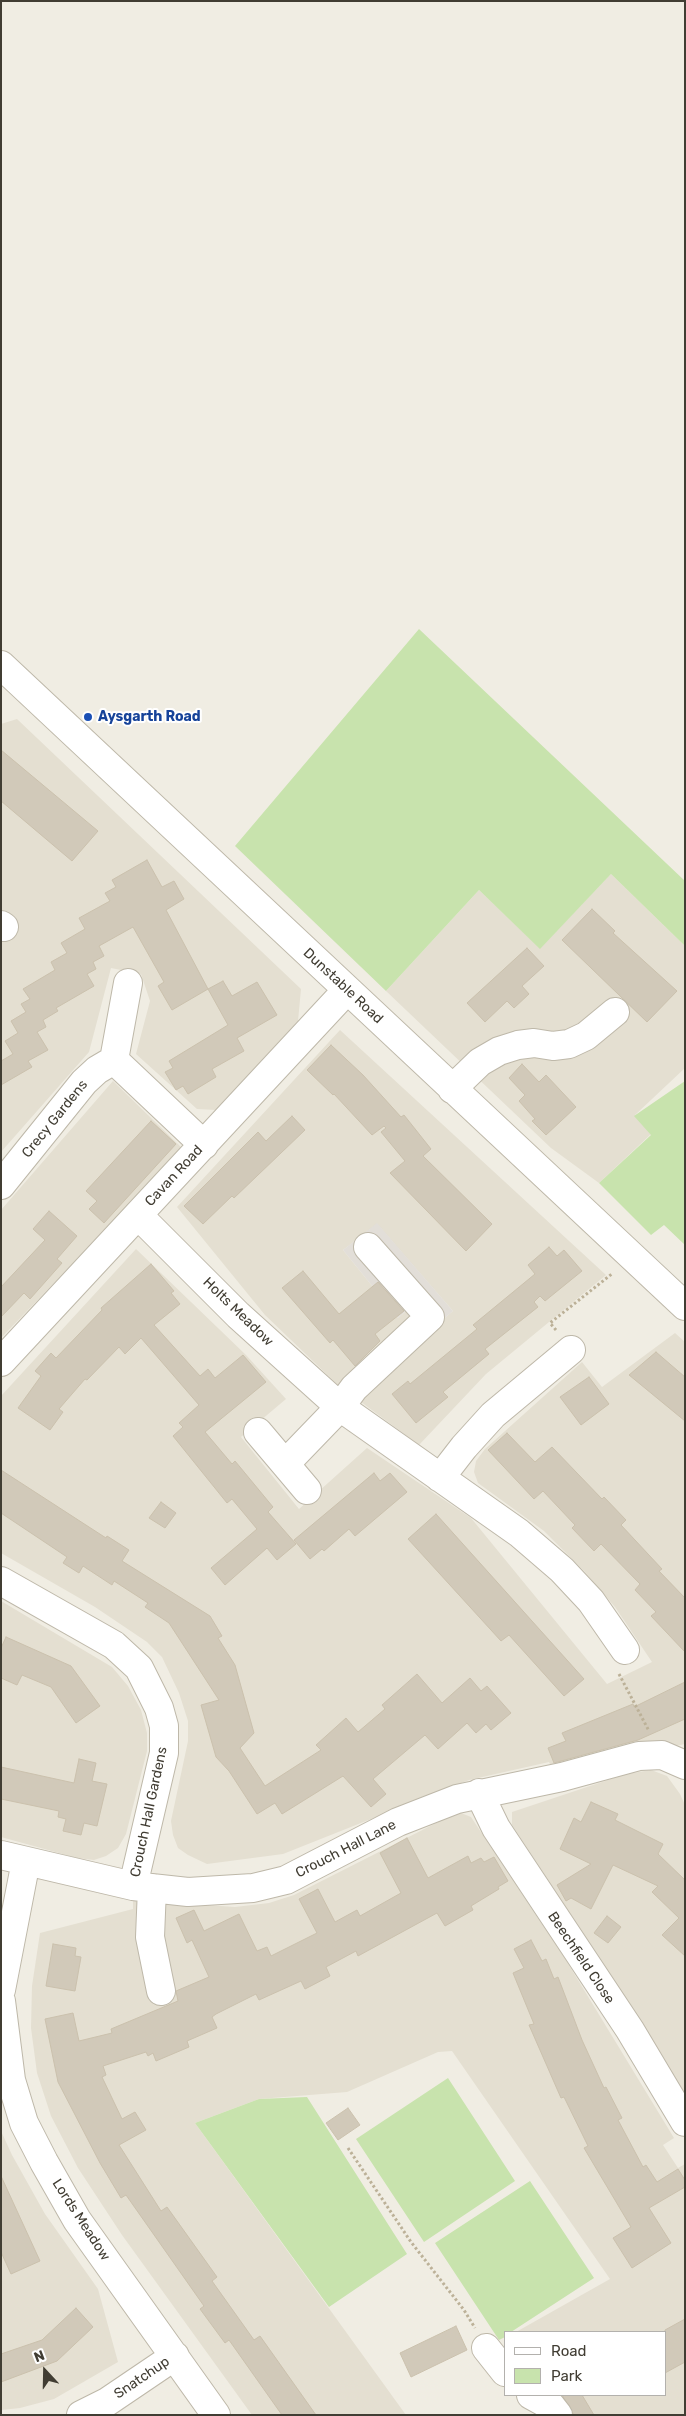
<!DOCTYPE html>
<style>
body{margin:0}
#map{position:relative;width:686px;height:2416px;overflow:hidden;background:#f0ede3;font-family:Rubik,sans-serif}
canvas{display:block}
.frame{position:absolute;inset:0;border:2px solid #413d33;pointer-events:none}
.legend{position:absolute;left:504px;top:2331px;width:162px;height:65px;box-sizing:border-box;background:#fff;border:1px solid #b3b1ad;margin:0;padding:6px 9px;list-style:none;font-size:15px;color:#413d33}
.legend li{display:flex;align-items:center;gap:10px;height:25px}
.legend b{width:25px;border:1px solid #b3b1ad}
.north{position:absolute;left:20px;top:2346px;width:50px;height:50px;-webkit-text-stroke:4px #fff;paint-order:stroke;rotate:339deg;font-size:14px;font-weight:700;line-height:20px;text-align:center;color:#413d33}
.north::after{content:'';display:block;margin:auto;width:18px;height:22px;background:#413d33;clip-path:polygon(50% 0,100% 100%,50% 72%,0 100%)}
</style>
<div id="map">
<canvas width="686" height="2416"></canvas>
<div class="frame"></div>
<ul class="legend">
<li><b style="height:6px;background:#fff"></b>Road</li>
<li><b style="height:14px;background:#c8e3ad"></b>Park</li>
</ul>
<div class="north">N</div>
</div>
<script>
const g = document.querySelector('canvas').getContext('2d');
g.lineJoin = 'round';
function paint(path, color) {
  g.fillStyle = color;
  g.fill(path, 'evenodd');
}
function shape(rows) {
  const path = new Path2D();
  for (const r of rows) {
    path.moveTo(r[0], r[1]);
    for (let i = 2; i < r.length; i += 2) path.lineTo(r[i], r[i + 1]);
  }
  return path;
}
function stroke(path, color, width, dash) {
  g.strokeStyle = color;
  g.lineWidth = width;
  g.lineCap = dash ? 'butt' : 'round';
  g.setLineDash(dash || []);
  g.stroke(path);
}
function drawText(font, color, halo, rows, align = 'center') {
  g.font = font + ' Rubik,sans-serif';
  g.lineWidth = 4;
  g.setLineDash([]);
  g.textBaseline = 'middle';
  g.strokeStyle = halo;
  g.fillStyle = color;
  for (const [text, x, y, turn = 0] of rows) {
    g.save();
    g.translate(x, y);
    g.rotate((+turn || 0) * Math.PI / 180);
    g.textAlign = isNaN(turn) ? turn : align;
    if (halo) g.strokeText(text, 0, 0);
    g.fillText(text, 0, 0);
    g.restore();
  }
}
const residential = shape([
 [17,719,301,989,298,1021,216,1110,197,1109,136,1054,150,1001,141,974,111,968,89,1052,1,1152,1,724],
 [611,874,685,946,685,1068,635,1115,651,1134,599,1183,551,1148,386,991,479,890,540,948],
 [340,1030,606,1275,486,1374,419,1445,357,1399,360,1389,453,1311,377,1224,343,1250,398,1318,411,1307,415,1317,340,1387,265,1315,177,1207],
 [113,1081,183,1149,1,1338,1,1210],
 [136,1249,246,1355,286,1399,241,1437,299,1509,367,1448,471,1518,607,1684,652,1662,615,1607,584,1571,544,1531,478,1483,474,1472,476,1461,485,1449,582,1362,602,1387,675,1333,685,1342,685,1744,554,1772,549,1762,469,1780,283,1854,207,1864,188,1855,178,1848,173,1835,171,1821,188,1741,188,1721,179,1693,162,1657,147,1642,95,1607,1,1553,1,1396],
 [1,1601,112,1667,128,1686,141,1710,147,1733,147,1751,126,1834,118,1848,106,1856,94,1860,77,1858,1,1837],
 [651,1770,667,1776,680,1794,685,1805,685,2094,636,2014,512,1825,512,1812,626,1774],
 [461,1813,471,1817,564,1957,674,2138,663,2145,678,2168,685,2164,685,2415,567,2415,554,2395,665,2395,665,2332,516,2332,610,2279,452,2051,438,2052,347,2092,259,2099,195,2123,406,2415,252,2415,122,2235,78,2168,51,2116,37,2073,31,2028,32,1986,40,1933,133,1909,133,1900,235,1907,269,1903,294,1895,450,1816],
 [1,2131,12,2155,45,2214,98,2289,118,2362,54,2399,20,2408,1,2410]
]);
const industrial = shape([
 [377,1223,453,1311,360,1389,412,1328,411,1307,398,1318,343,1250]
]);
const green = shape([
 [419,629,685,881,685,946,611,874,540,949,479,890,386,991,235,846],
 [685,1081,685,1245,664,1225,651,1235,599,1183,651,1135,634,1116],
 [448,2078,515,2181,424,2242,356,2139],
 [307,2097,407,2254,329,2307,195,2123,259,2099],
 [530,2181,594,2278,511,2332,505,2332,505,2337,499,2340,435,2243]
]);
const building = shape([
 [1,750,98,831,72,861,1,801,1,750],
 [147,860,162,887,174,881,184,899,166,910,208,989,172,1010,158,986,164,982,133,927,99,946,104,956,93,962,96,969,87,974,94,986,56,1008,58,1011,43,1020,46,1027,37,1032,48,1050,28,1061,32,1067,1,1085,1,1061,13,1054,5,1041,18,1033,11,1021,26,1012,21,1004,30,999,23,989,55,970,51,962,67,953,61,943,85,929,79,918,110,901,105,893,116,887,112,880,147,860],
 [592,909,615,931,613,933,677,991,647,1022,562,940,592,909],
 [527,948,544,966,522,986,529,994,514,1008,507,1001,485,1022,467,1003,527,948],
 [223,981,232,996,257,982,277,1015,237,1038,244,1051,212,1069,216,1077,188,1094,183,1086,176,1090,165,1072,173,1068,169,1061,228,1025,208,989,223,981],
 [331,1045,363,1075,401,1117,404,1115,431,1149,423,1156,492,1224,466,1251,390,1173,405,1161,381,1132,386,1128,384,1126,372,1135,334,1094,333,1095,307,1070,331,1045],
 [522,1064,539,1082,546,1075,576,1107,546,1135,532,1121,535,1119,519,1101,525,1095,509,1078,522,1064],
 [292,1116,305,1130,234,1198,232,1196,203,1224,184,1206,258,1132,266,1141,292,1116],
 [151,1121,176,1144,104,1223,89,1209,97,1201,86,1191,151,1121],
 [49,1211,77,1236,57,1259,62,1263,30,1299,24,1293,1,1317,1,1287,45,1240,33,1229,49,1211],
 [549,1247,557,1256,564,1250,582,1271,545,1301,540,1296,534,1302,538,1307,485,1349,489,1354,443,1392,448,1397,416,1423,392,1394,408,1381,410,1384,477,1329,473,1325,535,1274,528,1265,549,1247],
 [151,1264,174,1291,171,1293,180,1304,154,1325,200,1376,208,1369,215,1378,243,1355,266,1382,205,1432,232,1464,235,1461,273,1507,268,1512,296,1544,277,1560,267,1548,225,1585,211,1568,257,1529,232,1499,227,1503,173,1436,183,1427,179,1423,199,1405,141,1338,125,1354,119,1347,87,1380,85,1379,59,1409,63,1412,50,1430,18,1408,41,1376,35,1371,51,1353,56,1358,102,1310,101,1308,151,1264],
 [303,1271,339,1314,378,1282,404,1311,375,1334,380,1341,355,1366,333,1340,330,1343,282,1288,303,1271],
 [656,1352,685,1377,685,1421,629,1375,656,1352],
 [589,1377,609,1404,581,1425,560,1397,589,1377],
 [507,1433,535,1462,552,1447,602,1499,604,1497,626,1520,621,1525,662,1569,659,1571,685,1598,685,1652,651,1616,656,1612,635,1590,640,1584,601,1544,594,1551,572,1528,575,1525,543,1491,534,1499,488,1450,507,1433],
 [1,1470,106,1538,107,1536,129,1550,122,1561,210,1616,222,1636,218,1638,235,1665,254,1733,240,1748,265,1786,321,1750,316,1745,346,1718,358,1732,385,1709,382,1705,417,1674,442,1703,470,1678,481,1691,487,1686,511,1713,491,1730,486,1724,476,1733,467,1723,438,1749,425,1735,373,1779,386,1794,371,1807,343,1776,282,1814,275,1803,257,1814,229,1771,216,1757,201,1705,219,1700,169,1623,145,1607,148,1603,114,1581,112,1585,83,1566,79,1573,63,1563,67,1557,1,1513,1,1470],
 [374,1473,380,1481,390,1473,407,1492,355,1536,349,1529,324,1551,322,1549,310,1559,294,1540,374,1473],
 [161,1502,176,1513,165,1528,149,1518,161,1502],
 [436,1514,584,1679,564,1696,509,1635,501,1641,408,1539,436,1514],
 [6,1637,71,1666,100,1706,76,1723,51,1687,22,1675,17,1685,1,1678,1,1648,6,1637],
 [685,1682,685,1719,638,1740,554,1763,548,1748,566,1741,562,1733,633,1704,634,1707,685,1682],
 [79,1759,96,1763,92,1781,107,1784,97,1826,84,1823,81,1835,63,1831,66,1819,58,1817,59,1811,1,1799,1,1767,74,1783,79,1759],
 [591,1802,618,1814,615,1820,663,1844,658,1854,685,1880,685,1956,662,1935,679,1918,652,1892,658,1886,613,1865,591,1909,571,1898,566,1901,557,1885,591,1864,560,1849,574,1818,581,1822,591,1802],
 [407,1838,428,1878,468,1856,471,1863,481,1858,484,1862,494,1857,508,1881,498,1887,499,1889,471,1906,473,1910,445,1926,437,1913,358,1956,356,1951,326,1967,330,1976,305,1989,301,1981,259,2000,256,1994,216,2014,212,2017,217,2028,187,2041,189,2047,156,2061,153,2053,148,2056,146,2052,103,2066,106,2075,102,2077,122,2119,135,2112,146,2130,119,2145,161,2211,167,2207,217,2277,212,2281,254,2340,260,2336,316,2415,282,2415,229,2340,225,2343,200,2309,204,2306,126,2195,121,2198,100,2163,58,2082,45,2019,73,2013,79,2041,112,2033,111,2029,178,2001,176,1991,209,1977,192,1940,187,1943,176,1918,194,1910,204,1931,239,1914,257,1951,267,1947,271,1956,317,1933,299,1899,318,1889,335,1922,357,1910,360,1916,401,1893,380,1853,407,1838],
 [607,1916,621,1927,608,1943,594,1933,607,1916],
 [531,1940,542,1961,546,1959,554,1979,558,1977,582,2040,604,2088,606,2087,622,2118,618,2120,643,2167,646,2165,657,2182,678,2169,685,2180,685,2187,649,2208,671,2243,632,2268,613,2238,631,2227,584,2148,588,2146,564,2097,561,2098,529,2025,534,2024,513,1973,524,1968,514,1949,531,1940],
 [53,1944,76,1948,75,1956,81,1957,75,1991,46,1986,53,1944],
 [348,2108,360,2125,338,2140,326,2123,348,2108],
 [1,2176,40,2261,11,2274,1,2252,1,2176],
 [76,2308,93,2327,57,2361,1,2382,1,2354,42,2340,76,2308],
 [685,2319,685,2362,665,2373,665,2330,685,2319],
 [456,2326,467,2350,411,2377,400,2353,456,2326],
 [562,2395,582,2395,594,2415,574,2415,562,2395]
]);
const path = shape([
 [556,1330,550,1323,613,1273],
 [619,1674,649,1731],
 [348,2148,411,2242,464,2310,475,2328]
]);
const minor = shape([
 [1,665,685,1306],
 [1,925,4,927],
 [114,1060,128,983],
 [452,1089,480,1062,499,1051,518,1045,534,1043,553,1046,569,1044,586,1036,615,1012],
 [1,1185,84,1082,97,1070,114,1060,204,1145],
 [138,1215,238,1315,340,1407,519,1533,562,1570,591,1601,625,1650],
 [1,1362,347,990],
 [258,1432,307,1490],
 [285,1464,340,1407,354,1388,430,1317,368,1247],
 [440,1478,464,1447,493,1415,571,1350],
 [1,1581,114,1645,139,1668,159,1708,164,1726,164,1753,133,1886],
 [479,1793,496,1828,630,2030,685,2122],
 [1,1855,133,1886,188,1892,253,1888,286,1880,398,1822,457,1799,562,1777,639,1756,662,1755,685,1765],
 [152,1888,150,1937,161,1991],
 [1,1990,26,1861],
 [1,2001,11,2080,24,2123,44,2162,77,2220,216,2415],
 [486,2348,505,2372],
 [531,2395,551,2406,558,2415],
 [81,2415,107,2402,175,2356]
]);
const markers = [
 [88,717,5,"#1a4fb4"]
];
const transitNames = [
 ["Aysgarth Road",98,717]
];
const streetNames = [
 ["Dunstable Road",343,986,43],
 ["Crecy Gardens",55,1119,-51],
 ["Cavan Road",174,1176,-47],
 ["Holts Meadow",238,1312,44],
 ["Crouch Hall Gardens",149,1812,-78],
 ["Crouch Hall Lane",346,1849,-27],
 ["Beechfield Close",581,1958,56],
 ["Lords Meadow",81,2220,57],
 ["Snatchup",142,2378,-34]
];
paint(residential, '#e4dfd1');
paint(industrial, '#e2ded8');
paint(green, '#c8e3ad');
paint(building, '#d1c9b9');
stroke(building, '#cbc1ad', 1);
stroke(minor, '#beb8a9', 30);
stroke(path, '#bcb198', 3, [2.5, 2.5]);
stroke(minor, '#fff', 28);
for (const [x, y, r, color] of markers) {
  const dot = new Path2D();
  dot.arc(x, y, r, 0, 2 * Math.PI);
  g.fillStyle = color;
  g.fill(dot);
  stroke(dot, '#fff', 2);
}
drawText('bold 14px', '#164399', '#fff', transitNames, 'left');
drawText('14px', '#413d33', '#fff', streetNames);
</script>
